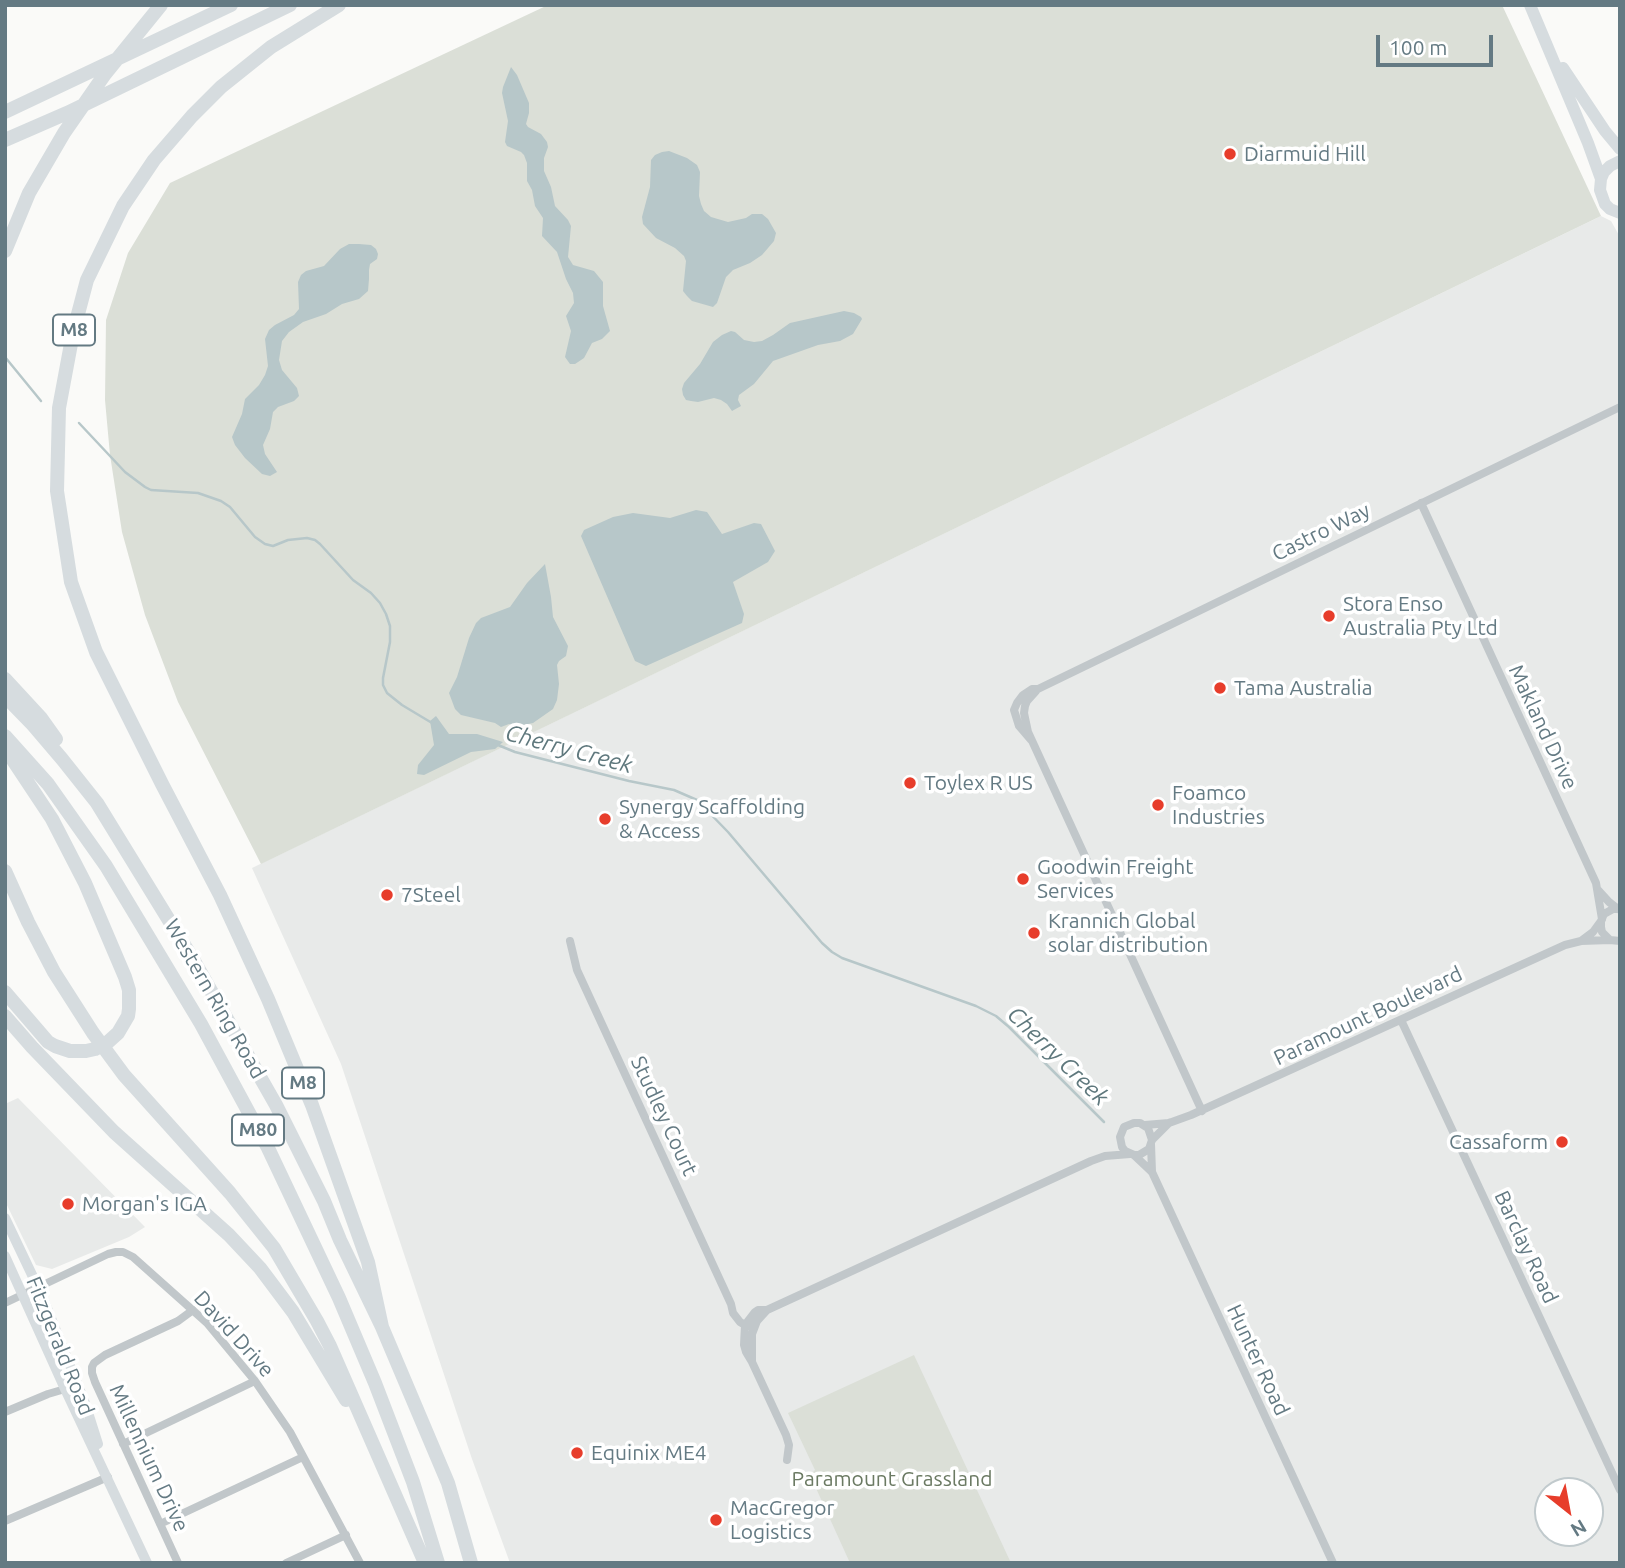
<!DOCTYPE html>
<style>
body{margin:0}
#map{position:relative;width:1625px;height:1568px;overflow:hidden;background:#fafaf8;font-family:Ubuntu,sans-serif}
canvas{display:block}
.frame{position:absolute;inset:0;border:7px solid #647a83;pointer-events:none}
.north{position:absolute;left:1534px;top:1477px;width:70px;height:70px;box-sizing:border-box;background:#fff;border:2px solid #c1cacd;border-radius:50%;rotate:149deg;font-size:19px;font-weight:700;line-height:28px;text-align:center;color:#647a83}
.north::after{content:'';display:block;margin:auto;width:24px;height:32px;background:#e73d2b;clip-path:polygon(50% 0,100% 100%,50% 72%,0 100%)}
.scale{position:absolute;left:1376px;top:35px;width:117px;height:32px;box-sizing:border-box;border:4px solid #647a83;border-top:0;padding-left:9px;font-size:21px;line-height:24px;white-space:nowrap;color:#647a83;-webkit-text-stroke:5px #fff;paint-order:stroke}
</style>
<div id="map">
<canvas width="1625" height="1568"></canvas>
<div class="frame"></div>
<div class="north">N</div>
<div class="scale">100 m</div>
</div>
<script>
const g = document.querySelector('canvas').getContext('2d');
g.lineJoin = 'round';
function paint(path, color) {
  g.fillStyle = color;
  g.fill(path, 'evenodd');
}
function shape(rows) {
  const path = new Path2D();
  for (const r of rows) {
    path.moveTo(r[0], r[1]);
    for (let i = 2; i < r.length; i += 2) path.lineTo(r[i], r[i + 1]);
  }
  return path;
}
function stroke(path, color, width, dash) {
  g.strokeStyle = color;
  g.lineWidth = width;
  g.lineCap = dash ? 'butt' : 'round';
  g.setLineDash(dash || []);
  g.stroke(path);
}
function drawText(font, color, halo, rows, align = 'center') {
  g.font = font + ' Ubuntu,sans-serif';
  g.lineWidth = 7;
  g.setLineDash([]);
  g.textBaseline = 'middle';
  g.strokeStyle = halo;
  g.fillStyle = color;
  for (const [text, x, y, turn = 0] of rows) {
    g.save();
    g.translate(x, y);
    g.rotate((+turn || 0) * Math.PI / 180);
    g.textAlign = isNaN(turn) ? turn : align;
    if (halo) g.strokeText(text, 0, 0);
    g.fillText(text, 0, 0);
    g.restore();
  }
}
const built = shape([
 [1601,216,1611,221,1620,237,1620,1563,510,1563,472,1459,341,1064,252,868],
 [1548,1491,1590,1491,1590,1533,1548,1533],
 [18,1098,145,1227,129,1237,52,1269,36,1265,5,1201,5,1104]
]);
const green = shape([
 [548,5,1502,5,1601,216,261,864,178,702,145,615,122,532,110,455,105,400,106,320,128,253,170,183],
 [914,1355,1011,1563,850,1563,810,1475,815,1470,788,1413]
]);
const water = shape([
 [511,67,517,75,529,103,529,113,526,124,528,127,541,134,547,142,548,147,544,158,544,171,551,187,555,206,568,220,571,226,568,257,573,265,594,271,603,282,603,306,610,331,602,339,592,343,584,358,575,364,570,364,565,357,571,331,566,316,574,303,573,293,566,279,557,252,542,236,543,218,535,206,532,190,527,181,527,163,524,155,521,152,507,146,505,142,508,121,502,93,503,87],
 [669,151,687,158,697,165,700,172,699,196,701,204,704,211,711,217,728,222,746,218,752,214,762,214,768,219,776,233,774,241,762,255,750,263,733,270,726,277,717,303,713,307,692,301,687,296,683,291,686,261,684,256,675,248,656,238,643,224,642,217,650,187,651,160,655,155,662,152],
 [349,244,359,244,371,245,376,249,378,254,377,259,370,264,369,270,369,279,368,291,359,299,342,304,326,314,303,322,289,332,282,341,279,360,282,370,297,388,299,396,294,401,278,407,273,412,270,429,263,445,265,454,277,472,270,476,262,474,245,458,235,445,232,437,242,414,245,399,259,385,265,375,268,366,265,339,269,330,275,325,294,315,299,309,298,282,301,275,306,271,324,266,340,249],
 [844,311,854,313,861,317,862,319,853,334,840,341,818,345,773,361,754,384,739,395,738,400,741,406,732,411,727,404,721,400,714,398,698,402,691,401,686,400,683,395,682,389,684,383,700,364,713,342,722,335,731,331,735,332,744,340,754,342,762,341,773,335,790,323],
 [696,510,707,512,722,534,754,523,761,524,775,551,768,562,733,582,744,614,742,623,646,666,635,661,581,536,584,530,613,517,633,513,670,518],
 [545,564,551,597,553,617,568,646,566,656,559,661,557,665,559,684,557,700,553,709,533,723,518,726,509,724,501,727,495,723,461,715,455,709,449,693,457,677,469,638,476,623,481,618,510,607,527,583],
 [436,716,449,734,477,734,503,742,495,749,471,752,424,775,417,774,418,765,434,745,430,721]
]);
const stream = shape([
 [5,357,41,401],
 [79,423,125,472,145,487,151,490,198,493,221,501,230,507,255,537,265,544,273,546,288,540,307,538,315,540,320,544,353,580,371,593,380,603,386,614,390,626,390,642,383,678,383,685,387,693,402,705,432,723],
 [498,745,515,752,629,781,674,790,697,800,728,832,822,943,832,952,842,958,976,1006,996,1016,1009,1027,1104,1122]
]);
const street = shape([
 [1421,503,1596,883,1602,919],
 [1036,691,1027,701,1025,706,1024,713,1028,732,1202,1111],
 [1031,740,1019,726,1014,710,1017,703,1023,695,1032,689,1038,689,1620,407],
 [1598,890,1609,902,1618,909],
 [1620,909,1613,909,1604,914,1601,921,1601,927,1602,932,1610,940,1620,941],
 [570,941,577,970,731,1304,733,1313,740,1322,745,1325,754,1327],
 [1581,941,1593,932,1601,921],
 [1401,1020,1620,1490],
 [1145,1125,1169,1123,1191,1115,1565,945,1581,941,1610,940],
 [1152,1140,1148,1128,1140,1123,1134,1123,1124,1127,1120,1137,1122,1147,1125,1151,1134,1155,1139,1155,1149,1149,1152,1140,1169,1123],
 [1151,1144,1152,1172],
 [1134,1155,1152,1172,1333,1563],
 [5,1303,108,1254,116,1252,123,1252,133,1257,207,1323,255,1381,290,1432,360,1563],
 [752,1361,752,1334,757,1321,767,1310],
 [5,1412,48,1394,65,1389,71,1384,71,1375],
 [123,1444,255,1381],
 [787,1460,789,1445,786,1435,752,1362,746,1352,744,1345,745,1325,755,1312,758,1310,767,1310,1091,1161,1105,1156,1130,1154],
 [5,1521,108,1477],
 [160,1524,303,1457],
 [178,1563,95,1382,92,1373,92,1367,94,1363,105,1355,178,1321,193,1310],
 [286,1563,346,1535]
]);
const secondary = shape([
 [5,1218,43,1298,85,1403,98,1444],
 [5,1256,65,1389,147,1563]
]);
const primary = shape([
 [1530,5,1588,143,1601,179],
 [1563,68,1605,131,1620,149],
 [1620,161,1610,166,1604,172,1601,179,1600,190,1605,204,1610,209,1620,213]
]);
const highway = shape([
 [339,5,271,47,221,87,192,116,154,160,123,206,87,280,73,333,59,408,57,491,71,582,96,652,162,784,220,895,268,999,312,1105,368,1262,382,1327],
 [5,112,231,5],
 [5,140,67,113,290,5],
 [5,251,29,193,64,133,105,74,161,5],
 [5,679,41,718,56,739],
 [5,696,33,725,62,759,97,803,194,961,276,1105,324,1201,340,1240,382,1327,448,1483,471,1563],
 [5,736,48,784,106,866,201,1024,268,1148,339,1298,375,1383,413,1482,438,1563],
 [5,748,52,819,85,883,125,977,129,990,129,1009,128,1016,118,1033,108,1042,95,1049,86,1051,70,1051,55,1046,48,1042,5,992],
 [5,871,28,922,54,972,93,1033,124,1075,230,1193,274,1248,317,1321,330,1346,425,1563],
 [5,1016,32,1047,114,1132,229,1235,260,1268,293,1312,346,1400]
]);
const markers = [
 [1230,154,7,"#e73d2b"],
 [1329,616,7,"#e73d2b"],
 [1220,688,7,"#e73d2b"],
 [910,783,7,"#e73d2b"],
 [1158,805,7,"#e73d2b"],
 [605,819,7,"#e73d2b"],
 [1023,879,7,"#e73d2b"],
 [387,895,7,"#e73d2b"],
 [1034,933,7,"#e73d2b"],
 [1562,1142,7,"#e73d2b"],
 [68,1204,7,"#e73d2b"],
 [577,1453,7,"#e73d2b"],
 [716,1520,7,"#e73d2b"]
];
const shields = [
 [74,330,42],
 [303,1083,42],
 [258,1130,52]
];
const shieldNames = [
 ["M8",74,330],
 ["M8",303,1083],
 ["M80",258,1130]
];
const poiNames = [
 ["Diarmuid Hill",1244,154],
 ["Stora Enso",1343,604],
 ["Australia Pty Ltd",1343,628],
 ["Tama Australia",1234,688],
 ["Toylex R US",924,783],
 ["Foamco",1172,793],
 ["Industries",1172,817],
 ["Synergy Scaffolding",619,807],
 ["& Access",619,831],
 ["Goodwin Freight",1037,867],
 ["Services",1037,891],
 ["7Steel",401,895],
 ["Krannich Global",1048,921],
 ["solar distribution",1048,945],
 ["Cassaform",1548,1142,"right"],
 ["Morgan's IGA",82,1204],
 ["Equinix ME4",591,1453],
 ["MacGregor",730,1508],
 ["Logistics",730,1532]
];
const streetNames = [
 ["Castro Way",1321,532,-26],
 ["Makland Drive",1543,727,65],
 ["Western Ring Road",215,999,60],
 ["Paramount Boulevard",1368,1016,-25],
 ["Studley Court",664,1116,65],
 ["Barclay Road",1526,1247,65],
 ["David Drive",234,1334,48],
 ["Fitzgerald Road",60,1346,68],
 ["Hunter Road",1258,1360,65],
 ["Millennium Drive",149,1458,65]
];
const parkNames = [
 ["Paramount Grassland",892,1479]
];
const waterNames = [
 ["Cherry Creek",569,749,15],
 ["Cherry Creek",1058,1056,44]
];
paint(built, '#e8eae9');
paint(green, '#dbdfd7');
paint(water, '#b7c7c9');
stroke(stream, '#b7c7c9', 2.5);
stroke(street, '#c1c7ca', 8);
stroke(secondary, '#d6dcdf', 10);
stroke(primary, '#d6dcdf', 12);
stroke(highway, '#d6dcdf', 14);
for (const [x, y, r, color] of markers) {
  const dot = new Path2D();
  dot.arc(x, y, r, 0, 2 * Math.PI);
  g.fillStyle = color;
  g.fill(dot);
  stroke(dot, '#fff', 2.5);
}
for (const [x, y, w] of shields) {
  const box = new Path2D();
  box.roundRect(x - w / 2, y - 15.5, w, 31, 5);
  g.fillStyle = '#fff';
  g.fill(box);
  stroke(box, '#647a83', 2);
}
drawText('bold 19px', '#647a83', null, shieldNames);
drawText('21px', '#647a83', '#fff', poiNames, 'left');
drawText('21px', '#647a83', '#fff', streetNames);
drawText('21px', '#6b7a63', '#fff', parkNames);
drawText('italic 23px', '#5f787d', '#fff', waterNames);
</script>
